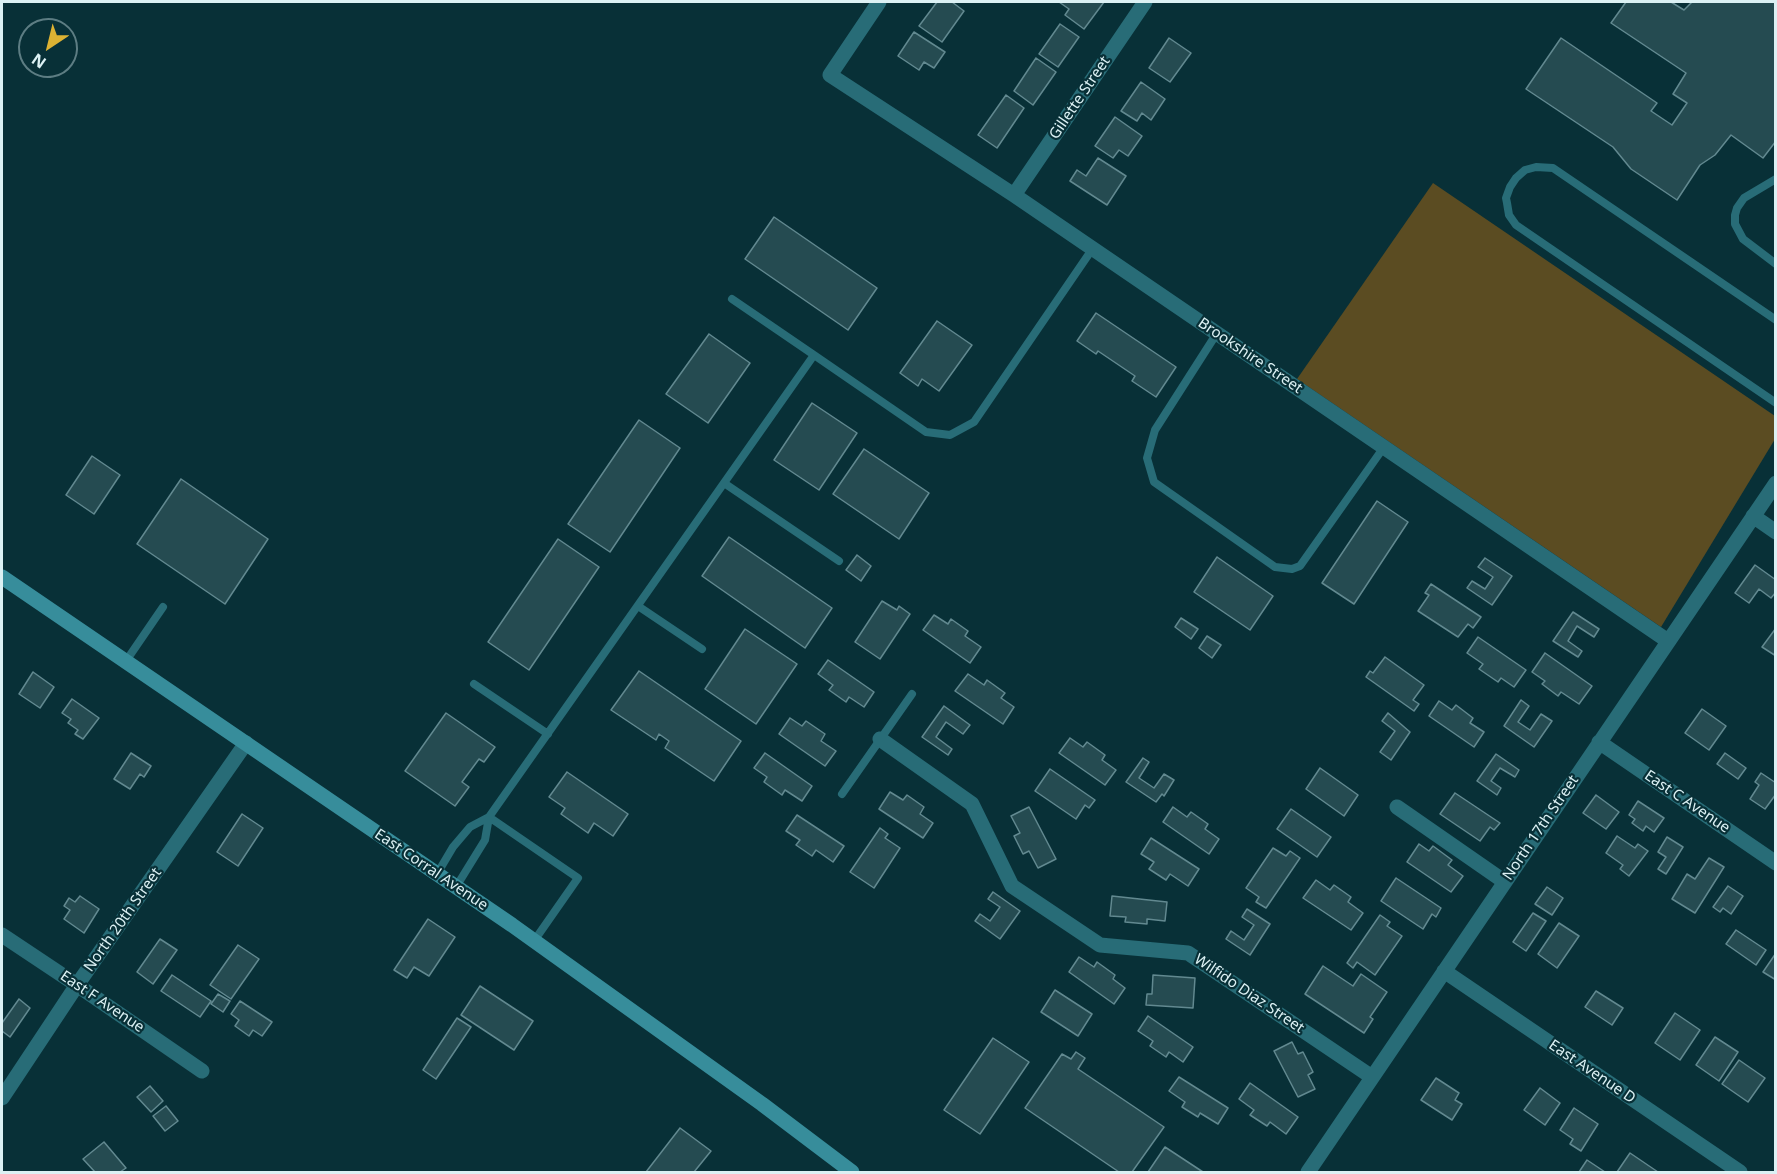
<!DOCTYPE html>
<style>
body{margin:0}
#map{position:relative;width:1777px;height:1174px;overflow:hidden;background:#083037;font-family:"Noto Sans",sans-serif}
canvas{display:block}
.frame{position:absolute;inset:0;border:3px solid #dcf1f4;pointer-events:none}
.north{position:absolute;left:18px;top:18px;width:60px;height:60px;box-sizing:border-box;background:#083037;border:2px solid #5d7d83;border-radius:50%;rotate:215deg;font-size:16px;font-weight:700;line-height:24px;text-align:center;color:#dcf1f4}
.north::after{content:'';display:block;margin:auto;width:21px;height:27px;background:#dcb233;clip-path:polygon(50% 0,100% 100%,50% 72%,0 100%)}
</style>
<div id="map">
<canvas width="1777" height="1174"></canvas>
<div class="frame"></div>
<div class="north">N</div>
</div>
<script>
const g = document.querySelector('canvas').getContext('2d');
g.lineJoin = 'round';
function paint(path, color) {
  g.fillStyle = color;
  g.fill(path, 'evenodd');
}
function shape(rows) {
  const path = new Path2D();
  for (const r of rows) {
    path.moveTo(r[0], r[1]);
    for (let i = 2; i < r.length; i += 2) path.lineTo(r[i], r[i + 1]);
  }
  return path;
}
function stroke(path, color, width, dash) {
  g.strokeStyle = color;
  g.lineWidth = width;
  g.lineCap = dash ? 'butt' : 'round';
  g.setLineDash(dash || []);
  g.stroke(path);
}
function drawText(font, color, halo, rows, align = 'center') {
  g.font = font + ' "Noto Sans",sans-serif';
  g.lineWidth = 4.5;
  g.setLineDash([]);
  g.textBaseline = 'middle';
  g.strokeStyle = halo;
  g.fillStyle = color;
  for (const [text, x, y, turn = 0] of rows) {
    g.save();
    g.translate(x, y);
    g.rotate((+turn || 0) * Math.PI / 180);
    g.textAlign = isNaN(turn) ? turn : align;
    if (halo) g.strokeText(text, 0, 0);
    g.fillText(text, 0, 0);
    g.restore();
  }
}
const green = shape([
 [1433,183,1775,416,1775,439,1661,627,1297,379]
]);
const building = shape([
 [937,2,952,2,964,11,942,42,919,26,937,2],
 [1059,2,1104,2,1084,29,1065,15,1069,9,1059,2],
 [1626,2,1671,2,1684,10,1692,2,1776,2,1776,141,1763,158,1731,135,1715,155,1700,165,1677,200,1631,169,1613,147,1526,89,1561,38,1657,103,1651,111,1672,125,1687,103,1673,94,1686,73,1611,23,1626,2],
 [1060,24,1079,37,1058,67,1039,54,1060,24],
 [914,32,945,52,934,68,924,62,919,70,898,56,914,32],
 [1169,38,1191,53,1170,82,1149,68,1169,38],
 [1036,58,1056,72,1033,105,1014,91,1036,58],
 [1141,82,1165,99,1151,120,1142,113,1137,121,1121,111,1141,82],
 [1006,95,1024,108,997,148,978,135,1006,95],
 [1115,117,1142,136,1128,156,1119,150,1113,158,1095,146,1115,117],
 [1098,158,1126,176,1107,205,1070,181,1077,170,1086,176,1098,158],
 [774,217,877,288,848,330,745,259,774,217],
 [1096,313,1176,367,1156,397,1132,381,1135,376,1098,351,1096,354,1077,341,1096,313],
 [937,321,972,345,939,391,922,379,918,386,900,373,937,321],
 [709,334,750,363,708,423,666,394,709,334],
 [812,403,857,433,819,490,774,460,812,403],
 [639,420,680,448,610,552,568,524,639,420],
 [864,449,929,493,899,539,833,494,864,449],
 [92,456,120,475,94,514,66,495,92,456],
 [181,479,268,539,225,604,137,544,181,479],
 [1377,501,1408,522,1354,604,1322,583,1377,501],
 [729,537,832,608,805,648,702,576,729,537],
 [558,539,599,567,529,670,488,642,558,539],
 [857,555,871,566,861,581,846,570,857,555],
 [1217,557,1273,596,1250,630,1194,592,1217,557],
 [1485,558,1512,576,1492,605,1467,588,1472,581,1485,589,1493,577,1478,567,1485,558],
 [1755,565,1776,580,1776,592,1771,598,1759,589,1749,603,1735,593,1755,565],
 [1431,584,1481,617,1473,628,1468,624,1458,637,1418,611,1429,595,1425,593,1431,584],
 [882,601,897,610,899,606,910,614,880,659,855,642,882,601],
 [1573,612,1599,629,1594,637,1577,626,1568,641,1582,651,1578,657,1553,641,1573,612],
 [934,615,948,624,951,619,968,631,965,636,981,647,970,663,923,630,934,615],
 [1181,618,1198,629,1191,639,1175,627,1181,618],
 [1776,628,1776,656,1762,647,1776,628],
 [745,629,797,664,756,724,705,689,745,629],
 [1207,636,1221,645,1212,658,1199,648,1207,636],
 [1478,637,1526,670,1514,687,1501,678,1498,682,1479,669,1483,664,1467,653,1478,637],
 [1545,653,1592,686,1579,704,1561,692,1558,696,1542,684,1545,681,1532,672,1545,653],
 [1385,657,1424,685,1413,700,1419,704,1414,711,1366,677,1370,671,1373,673,1385,657],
 [828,660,874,692,864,707,849,697,846,702,829,690,833,685,818,674,828,660],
 [639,671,741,741,714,781,665,748,669,741,659,734,656,740,611,710,639,671],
 [33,672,54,687,40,708,19,694,33,672],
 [968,674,984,685,987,680,1005,693,1001,698,1014,707,1003,724,955,691,968,674],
 [72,699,99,718,83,739,75,734,78,730,68,723,71,719,62,713,72,699],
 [1521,700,1529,706,1518,722,1530,730,1541,714,1552,721,1534,747,1504,726,1521,700],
 [1439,701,1452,710,1456,705,1473,718,1470,723,1484,732,1474,747,1429,716,1439,701],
 [944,706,970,725,963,734,946,722,936,737,952,749,948,755,922,737,944,706],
 [1702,709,1726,726,1709,750,1685,733,1702,709],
 [446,713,495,747,484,762,479,759,462,782,469,787,455,806,405,771,446,713],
 [1388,713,1410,732,1391,760,1380,752,1395,731,1382,721,1388,713],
 [790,718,802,726,806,721,825,734,821,741,836,751,825,766,779,734,790,718],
 [1070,738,1083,747,1087,742,1105,755,1102,760,1116,770,1105,785,1059,753,1070,738],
 [131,753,151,766,144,777,140,774,130,789,114,779,131,753],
 [765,753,812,786,802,801,785,790,782,795,764,782,767,777,754,768,765,753],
 [1725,753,1746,768,1738,779,1717,764,1725,753],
 [1496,754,1519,770,1515,777,1500,768,1491,781,1501,788,1497,795,1477,781,1496,754],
 [1143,758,1149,762,1139,778,1154,788,1164,774,1174,780,1164,796,1162,794,1156,802,1126,782,1143,758],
 [1320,768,1358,795,1344,816,1306,789,1320,768],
 [1050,769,1095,800,1089,808,1085,805,1076,819,1035,791,1050,769],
 [567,772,628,814,613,836,594,823,588,833,561,814,565,808,549,797,567,772],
 [1761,773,1776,783,1776,794,1765,809,1750,799,1759,785,1755,782,1761,773],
 [890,792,903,800,907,795,924,807,920,814,933,823,923,838,879,809,890,792],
 [1455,793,1500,823,1494,830,1490,827,1480,841,1440,814,1455,793],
 [1596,795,1619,812,1606,829,1583,813,1596,795],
 [1638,801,1664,818,1654,832,1646,826,1643,831,1632,823,1635,819,1629,815,1638,801],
 [1029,807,1056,859,1038,868,1029,851,1023,854,1014,836,1020,833,1011,816,1029,807],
 [1173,807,1187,817,1191,812,1208,824,1205,829,1219,839,1209,854,1163,822,1173,807],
 [1291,809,1331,837,1317,857,1277,829,1291,809],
 [242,814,263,828,238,866,217,852,242,814],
 [797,815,844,846,833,862,816,850,812,856,796,845,800,840,786,831,797,815],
 [880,828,888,834,885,838,900,848,874,888,850,872,880,828],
 [1617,836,1635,848,1638,844,1648,851,1629,876,1620,869,1623,865,1606,853,1617,836],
 [1667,837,1683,847,1666,874,1658,869,1666,857,1658,852,1667,837],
 [1151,838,1199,869,1188,886,1170,874,1166,880,1149,869,1154,862,1141,854,1151,838],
 [1419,844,1429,851,1433,846,1452,860,1448,865,1463,876,1451,892,1407,862,1419,844],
 [1273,848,1286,856,1290,851,1300,858,1266,908,1256,902,1259,897,1246,888,1273,848],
 [1709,858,1724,867,1695,913,1672,899,1687,874,1695,879,1709,858],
 [1396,878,1441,908,1436,917,1432,914,1423,929,1381,901,1396,878],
 [1316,880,1330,890,1334,885,1351,897,1348,902,1363,913,1351,930,1303,898,1316,880],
 [1728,886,1743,896,1731,914,1723,908,1720,912,1713,907,1728,886],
 [1547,887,1563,898,1552,915,1535,904,1547,887],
 [993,892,1020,911,1000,939,975,921,980,914,990,921,1000,907,988,899,993,892],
 [80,896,99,909,84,933,64,919,70,910,64,906,69,898,75,902,80,896],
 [1112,896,1167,902,1165,921,1147,919,1147,924,1125,922,1126,917,1110,916,1112,896],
 [1247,909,1270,924,1250,955,1226,939,1231,931,1244,940,1254,925,1242,917,1247,909],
 [1533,913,1546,921,1526,951,1513,942,1533,913],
 [1380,915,1390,922,1387,926,1402,936,1375,975,1357,962,1353,968,1347,963,1380,915],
 [428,919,455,937,429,976,414,967,407,978,394,970,428,919],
 [1559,923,1579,936,1557,968,1538,954,1559,923],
 [1736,930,1766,950,1756,965,1726,944,1736,930],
 [160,939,177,950,153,984,137,972,160,939],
 [238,945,259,959,231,999,210,985,238,945],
 [1776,953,1776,980,1763,972,1776,953],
 [1079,957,1094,967,1097,962,1115,975,1113,979,1125,988,1114,1004,1069,972,1079,957],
 [1323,966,1353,986,1361,974,1387,992,1370,1017,1373,1019,1364,1033,1305,994,1323,966],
 [172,975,211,1001,200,1017,161,991,172,975],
 [1153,975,1195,978,1193,1008,1146,1005,1147,994,1152,994,1153,975],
 [480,986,533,1021,514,1050,461,1015,480,986],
 [1055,990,1092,1014,1078,1036,1041,1012,1055,990],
 [1596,991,1623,1008,1612,1025,1585,1007,1596,991],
 [218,994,230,1001,223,1012,211,1004,218,994],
 [19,999,30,1008,10,1037,2,1031,2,1023,19,999],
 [240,1001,272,1022,262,1036,253,1030,249,1036,235,1026,239,1020,231,1014,240,1001],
 [1675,1013,1700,1030,1680,1060,1655,1043,1675,1013],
 [1148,1016,1193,1047,1183,1062,1169,1052,1166,1057,1150,1046,1153,1041,1138,1031,1148,1016],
 [457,1018,471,1027,436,1079,423,1070,457,1018],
 [1715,1037,1738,1052,1719,1081,1696,1065,1715,1037],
 [993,1038,1029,1062,980,1134,944,1110,993,1038],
 [1292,1042,1298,1054,1303,1052,1313,1072,1308,1075,1315,1089,1298,1097,1274,1051,1292,1042],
 [1076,1052,1085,1058,1078,1069,1164,1127,1132,1172,1119,1172,1025,1108,1062,1054,1071,1059,1076,1052],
 [1739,1060,1765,1078,1748,1102,1722,1084,1739,1060],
 [1179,1077,1228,1108,1218,1124,1200,1113,1198,1117,1182,1107,1185,1102,1169,1091,1179,1077],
 [1436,1078,1459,1093,1455,1100,1462,1104,1452,1120,1421,1100,1436,1078],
 [1250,1083,1298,1117,1286,1134,1270,1122,1267,1126,1250,1115,1254,1110,1239,1099,1250,1083],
 [150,1086,163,1101,151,1112,137,1097,150,1086],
 [1540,1088,1560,1103,1545,1125,1524,1110,1540,1088],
 [166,1106,178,1121,165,1131,153,1116,166,1106],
 [1574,1108,1598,1124,1581,1151,1570,1144,1573,1139,1560,1130,1574,1108],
 [680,1128,711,1151,694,1172,646,1172,680,1128],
 [104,1142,126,1168,120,1172,95,1172,83,1159,104,1142],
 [1165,1147,1203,1172,1148,1172,1165,1147],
 [1630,1153,1658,1172,1617,1172,1630,1153],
 [1587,1160,1605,1172,1579,1172,1587,1160]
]);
const service = shape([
 [1776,179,1744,198,1737,208,1735,215,1735,224,1743,239,1776,264],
 [732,299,814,355],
 [1776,320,1553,168,1536,167,1525,170,1516,178,1510,187,1506,198,1507,203,1509,215,1516,225,1776,403],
 [1217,333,1155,430,1147,458,1154,482,1275,567,1292,569,1300,566,1384,447],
 [724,483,839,561],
 [638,606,702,649],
 [126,661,163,607],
 [474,684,548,734],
 [842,794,912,694],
 [489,817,578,878,534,941],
 [437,874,453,847,470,827,489,817],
 [456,887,485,840,489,817,814,355,926,432,950,435,974,422,1093,248]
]);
const minor = shape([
 [879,2,830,75,1014,195,1668,641],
 [1014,195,1145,2],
 [1753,516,1776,532],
 [880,739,972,804,1012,886,1100,945,1188,953,1372,1077],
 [1599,742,1776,863],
 [1397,807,1505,882],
 [2,935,77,985,202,1071],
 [1444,971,1740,1172],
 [2,1098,77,985,246,743],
 [1308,1172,1776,483]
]);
const secondary = shape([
 [2,577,512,925,762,1104,852,1172]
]);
const streetNames = [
 ["Gillette Street",1080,98,-56],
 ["Brookshire Street",1250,356,34],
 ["East C Avenue",1687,802,34],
 ["North 17th Street",1541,828,-56],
 ["East Corral Avenue",431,870,34],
 ["North 20th Street",123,920,-55],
 ["Wilfido Diaz Street",1249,994,34],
 ["East F Avenue",102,1002,34],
 ["East Avenue D",1592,1072,34]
];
paint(green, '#5b4c22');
paint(building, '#254b51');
stroke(building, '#628990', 1.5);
stroke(service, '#286c77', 8);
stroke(minor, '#286c77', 15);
stroke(secondary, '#378d9b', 15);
drawText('15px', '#dcf1f4', '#083037', streetNames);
</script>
